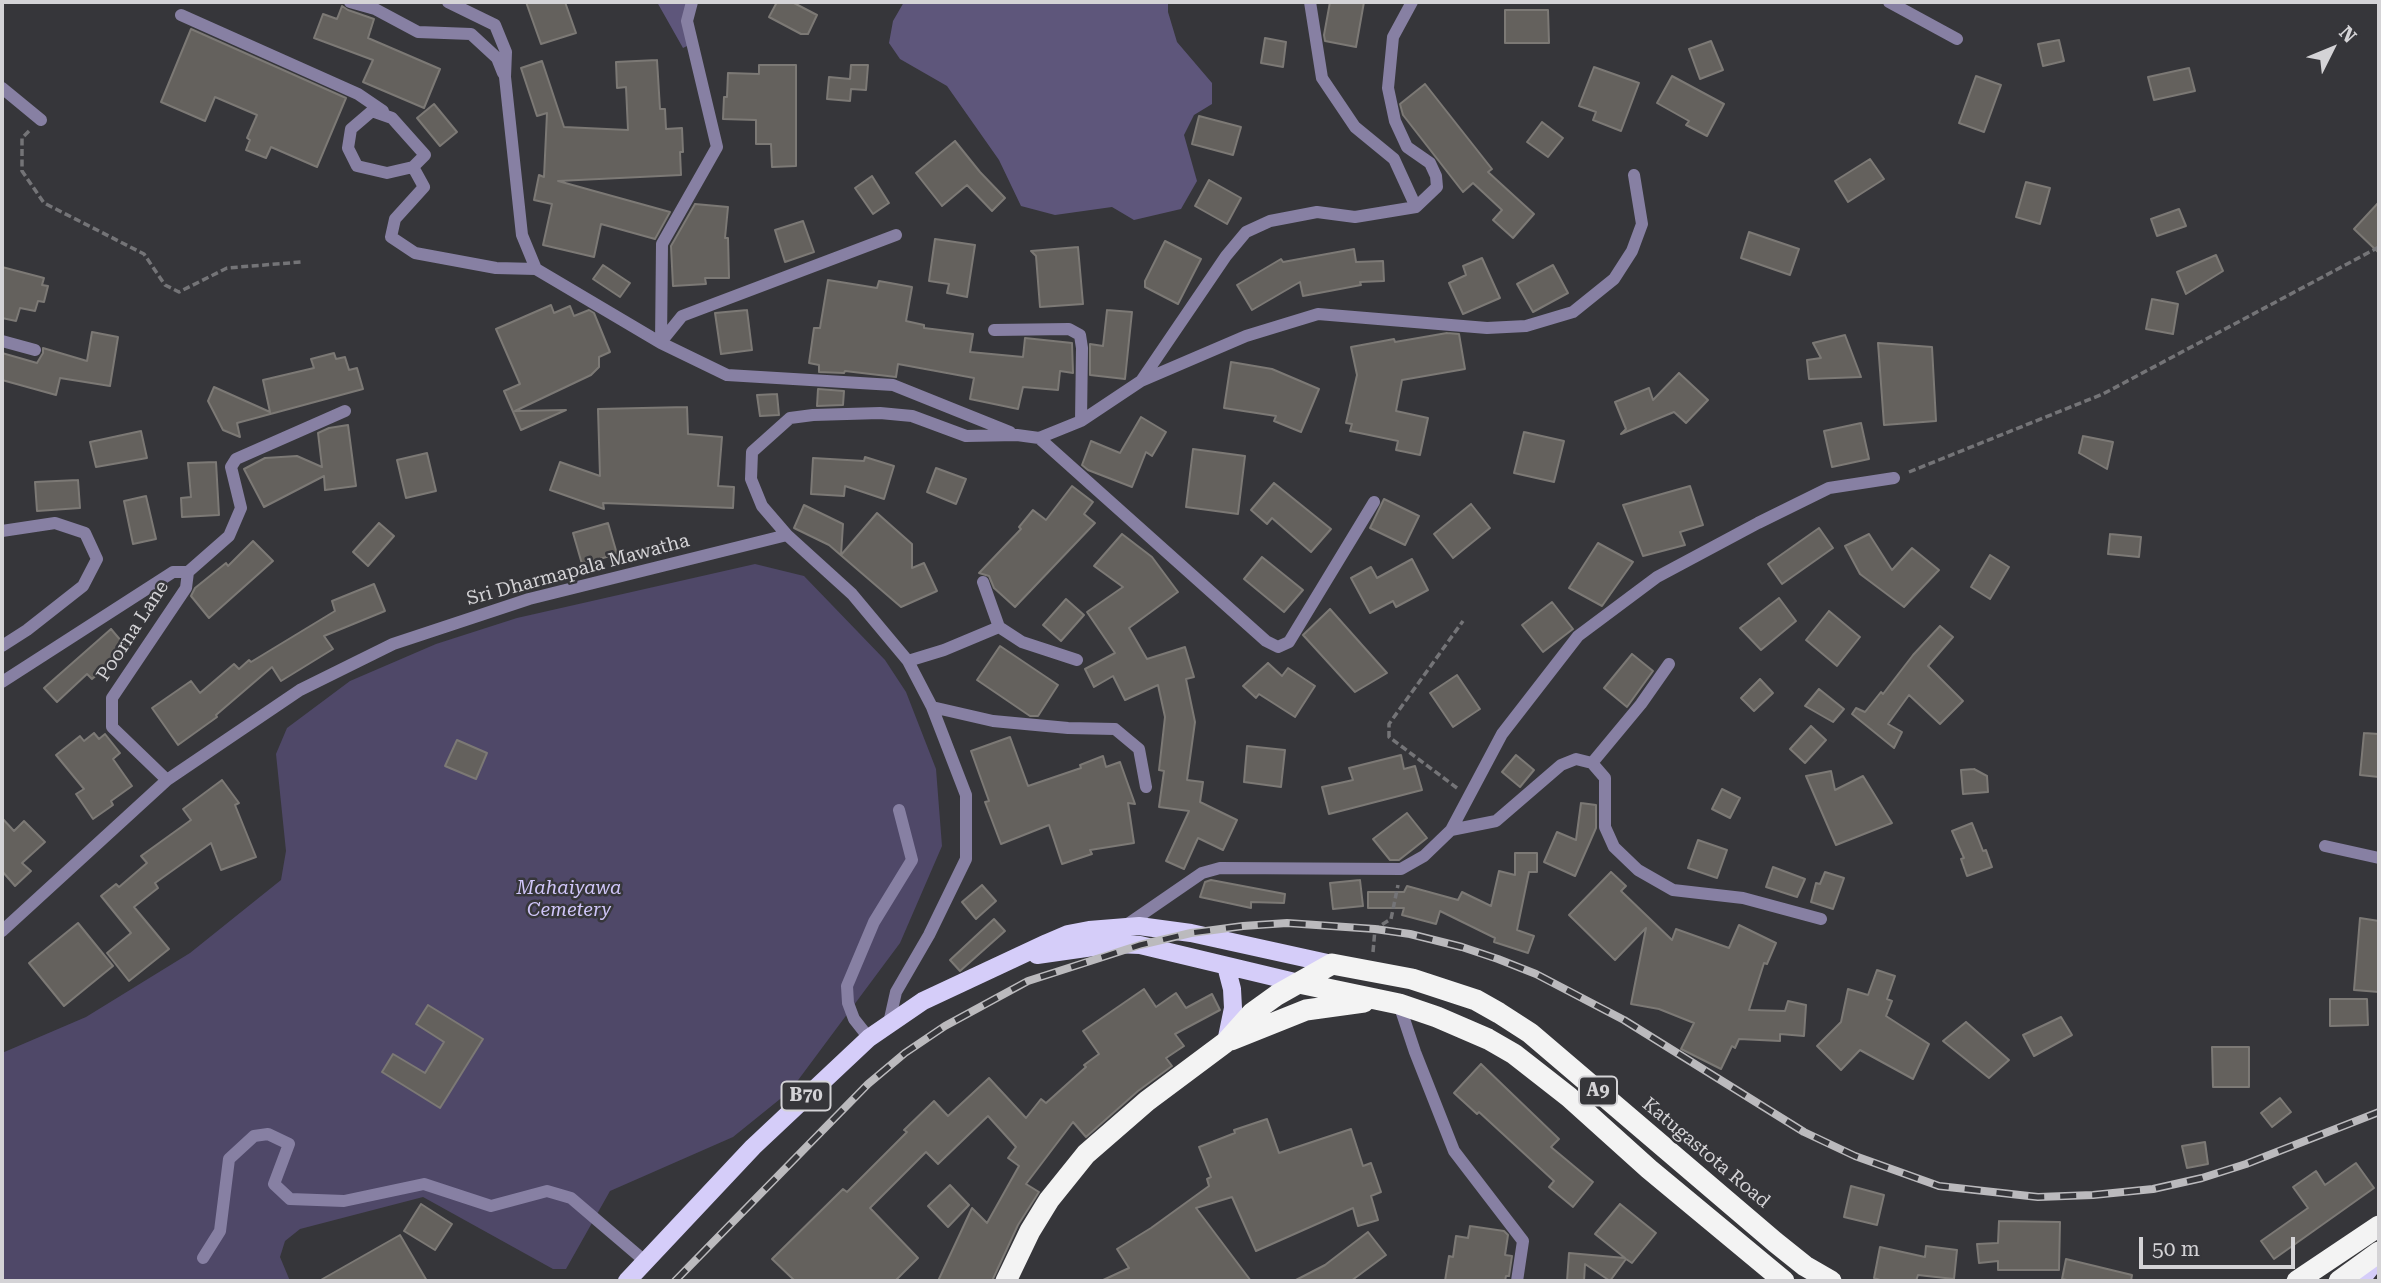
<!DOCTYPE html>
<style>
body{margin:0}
#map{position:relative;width:2381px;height:1283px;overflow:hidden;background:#36363a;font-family:"Roboto Serif",serif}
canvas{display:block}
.frame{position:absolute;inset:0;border:4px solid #d4d3d6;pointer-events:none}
.north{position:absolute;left:2297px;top:14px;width:70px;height:70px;-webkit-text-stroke:5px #36363a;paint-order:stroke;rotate:47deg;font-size:19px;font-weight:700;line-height:28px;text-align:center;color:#d4d3d6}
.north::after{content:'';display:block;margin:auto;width:24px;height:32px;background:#d4d3d6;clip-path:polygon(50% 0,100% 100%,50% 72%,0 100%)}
.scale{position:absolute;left:2139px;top:1237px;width:156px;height:32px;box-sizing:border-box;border:4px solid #d4d3d6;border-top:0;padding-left:9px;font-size:21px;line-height:24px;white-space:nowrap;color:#d4d3d6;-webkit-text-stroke:5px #36363a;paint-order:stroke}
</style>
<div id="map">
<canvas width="2381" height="1283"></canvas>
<div class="frame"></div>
<div class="north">N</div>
<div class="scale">50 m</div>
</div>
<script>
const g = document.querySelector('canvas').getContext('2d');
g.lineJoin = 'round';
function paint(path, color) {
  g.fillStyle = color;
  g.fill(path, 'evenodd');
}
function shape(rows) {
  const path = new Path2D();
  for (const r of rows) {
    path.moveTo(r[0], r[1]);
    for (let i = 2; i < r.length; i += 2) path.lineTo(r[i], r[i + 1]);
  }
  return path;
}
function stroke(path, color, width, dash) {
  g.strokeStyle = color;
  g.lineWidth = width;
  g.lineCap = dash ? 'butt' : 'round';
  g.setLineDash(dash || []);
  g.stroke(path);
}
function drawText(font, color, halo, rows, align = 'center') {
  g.font = font + ' "Roboto Serif",serif';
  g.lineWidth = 5;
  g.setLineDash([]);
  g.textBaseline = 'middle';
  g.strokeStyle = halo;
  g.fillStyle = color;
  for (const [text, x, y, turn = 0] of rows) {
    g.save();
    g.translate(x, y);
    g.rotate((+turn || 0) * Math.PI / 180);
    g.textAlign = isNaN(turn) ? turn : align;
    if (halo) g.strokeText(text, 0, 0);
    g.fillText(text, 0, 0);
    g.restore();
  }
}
const green = shape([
 [755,564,804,576,885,660,906,692,936,769,942,846,900,943,790,1091,733,1137,610,1191,566,1269,553,1269,423,1197,300,1229,285,1241,280,1257,290,1281,2,1281,2,1053,86,1017,190,953,281,880,286,851,276,754,287,728,350,681,436,644,517,618]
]);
const forest = shape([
 [657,2,689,2,691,44,683,48],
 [904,2,1168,2,1168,12,1177,42,1212,83,1212,104,1194,115,1184,135,1197,181,1181,209,1134,220,1112,207,1055,215,1021,206,999,160,947,86,900,59,889,43,893,21]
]);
const building = shape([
 [526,2,565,2,576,33,541,44,526,2],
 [777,2,792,2,817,15,808,34,801,34,769,17,777,2],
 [1330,2,1364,2,1356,47,1325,41,1324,35,1330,2],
 [342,6,348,10,374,19,368,38,440,69,424,108,363,82,373,60,314,38,323,14,337,19,342,6],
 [1505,10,1548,10,1549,43,1505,43,1505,10],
 [191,29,346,98,317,167,271,147,266,158,246,150,250,140,247,138,257,115,215,97,205,121,161,102,191,29],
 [1265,38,1286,42,1283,67,1261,63,1265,38],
 [2059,40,2064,61,2043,66,2038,44,2059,40],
 [1711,41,1723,70,1700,79,1689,49,1711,41],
 [657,60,660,109,665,109,666,129,682,128,683,152,680,152,681,175,558,181,670,212,655,239,601,224,594,257,543,245,552,204,534,200,539,175,544,177,547,113,537,116,521,68,542,61,564,127,628,130,626,87,617,88,616,62,657,60],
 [759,65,796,65,796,166,772,167,771,144,756,144,756,120,723,119,724,97,727,97,728,73,759,74,759,65],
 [851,65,868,65,866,90,851,89,850,101,827,99,829,77,850,79,851,65],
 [1594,67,1639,83,1621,131,1593,120,1596,112,1579,106,1594,67],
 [2189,68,2195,91,2154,100,2148,77,2189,68],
 [1672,76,1724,104,1707,136,1686,125,1689,121,1657,103,1672,76],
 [1976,76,2001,85,1984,132,1959,123,1976,76],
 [1425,84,1492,169,1488,172,1534,214,1513,238,1493,220,1502,210,1473,183,1463,192,1403,115,1400,104,1425,84],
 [434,104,457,132,440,146,417,118,434,104],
 [1199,116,1241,127,1233,155,1192,144,1199,116],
 [1542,122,1563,138,1548,157,1527,142,1542,122],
 [955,141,980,172,1005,198,992,211,967,185,942,206,916,173,955,141],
 [1870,159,1884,179,1848,202,1835,181,1870,159],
 [872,176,889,203,873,214,855,188,872,176],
 [1209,180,1241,198,1227,224,1195,206,1209,180],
 [2026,182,2050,188,2040,224,2016,217,2026,182],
 [2379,202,2379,253,2354,229,2379,202],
 [695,204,728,207,725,238,728,238,729,278,705,278,706,284,673,286,671,246,695,204],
 [2179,209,2186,226,2157,236,2151,219,2179,209],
 [803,221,814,252,785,262,775,230,803,221],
 [1749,232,1799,249,1790,275,1741,258,1749,232],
 [935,239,975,245,967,297,947,293,949,284,929,281,935,239],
 [1165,241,1201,259,1178,304,1145,287,1145,281,1165,241],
 [1078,247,1083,304,1040,307,1036,256,1031,251,1078,247],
 [1354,249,1356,262,1383,261,1384,281,1360,282,1361,285,1303,296,1300,282,1252,310,1237,285,1281,259,1283,262,1354,249],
 [2216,255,2223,271,2186,294,2177,272,2216,255],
 [1482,258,1500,298,1463,314,1449,283,1466,275,1463,266,1482,258],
 [603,265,630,283,620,297,593,279,603,265],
 [1553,265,1568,293,1533,312,1517,284,1553,265],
 [2,267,44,278,42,285,48,286,44,302,38,301,35,311,20,308,16,321,2,318,2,267],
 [828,280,877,288,879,281,912,287,906,321,924,325,924,328,973,334,970,352,1023,357,1025,338,1072,343,1073,373,1060,371,1058,390,1023,387,1018,409,970,399,974,378,898,364,896,377,845,371,844,373,819,372,819,365,809,363,814,328,820,328,828,280],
 [2152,299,2178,304,2173,334,2146,329,2152,299],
 [551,305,554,313,570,306,574,316,589,310,594,313,610,352,599,357,599,367,591,375,515,411,566,410,521,430,504,391,520,384,496,329,551,305],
 [747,310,752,350,721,354,715,313,747,310],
 [1107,310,1132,312,1125,379,1090,375,1090,344,1103,346,1107,310],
 [92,332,118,337,110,386,60,378,56,395,2,380,2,353,37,363,43,353,43,348,87,361,92,332],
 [1447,333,1459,334,1465,369,1402,380,1396,411,1428,418,1420,455,1396,450,1398,441,1350,431,1352,424,1346,423,1357,375,1351,347,1394,339,1395,342,1447,333],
 [1845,335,1861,377,1809,379,1807,360,1821,358,1813,343,1845,335],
 [1878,343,1932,347,1936,421,1884,425,1878,343],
 [334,353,336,359,345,357,349,370,357,368,363,389,237,423,240,437,223,430,208,401,214,387,270,412,263,380,314,368,311,359,334,353],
 [1231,362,1272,369,1319,389,1301,432,1274,421,1276,416,1224,408,1231,362],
 [1679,373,1708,400,1686,423,1674,412,1621,434,1626,429,1615,402,1649,388,1653,400,1679,373],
 [818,389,844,391,843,405,817,406,818,389],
 [777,394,779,415,760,416,757,395,777,394],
 [687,407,688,434,722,437,718,486,734,487,733,508,603,503,604,509,550,490,560,462,600,476,598,409,687,407],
 [1141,417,1166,432,1152,456,1146,452,1132,487,1088,470,1082,465,1091,441,1120,453,1141,417],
 [1861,423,1869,459,1832,467,1824,431,1861,423],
 [348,425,356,486,325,490,324,476,264,507,244,469,265,458,297,456,322,467,318,433,329,428,348,425],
 [141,431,147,458,96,467,90,442,141,431],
 [1524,432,1564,441,1554,482,1514,473,1524,432],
 [2083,436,2113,442,2107,469,2079,453,2083,436],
 [1193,449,1245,456,1238,514,1186,507,1193,449],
 [427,453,436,491,406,498,397,460,427,453],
 [865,457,894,466,884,499,845,486,844,496,811,494,813,458,864,461,865,457],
 [216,462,219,515,182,517,181,498,191,497,188,463,216,462],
 [936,468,966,479,956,504,927,492,936,468],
 [78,480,80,508,37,511,35,482,78,480],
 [1274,483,1331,529,1311,552,1272,518,1267,524,1251,510,1274,483],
 [1072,486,1093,502,1084,514,1095,523,1015,607,994,588,989,576,979,573,1021,529,1019,527,1033,510,1046,520,1072,486],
 [1690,486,1703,525,1680,532,1685,545,1643,556,1623,505,1690,486],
 [146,496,156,539,133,544,124,501,146,496],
 [1384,499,1419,516,1405,545,1370,528,1384,499],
 [1471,504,1490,528,1453,558,1434,534,1471,504],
 [804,505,843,524,841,555,877,513,912,544,912,568,924,563,937,591,901,607,829,545,794,528,804,505],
 [379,523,394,536,368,566,353,552,379,523],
 [608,523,617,554,582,564,573,533,608,523],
 [1819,528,1833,548,1782,584,1768,564,1819,528],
 [1122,534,1152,557,1178,592,1129,628,1147,659,1185,647,1194,677,1186,679,1195,722,1187,780,1203,782,1200,802,1237,820,1223,850,1198,838,1184,869,1166,861,1189,811,1159,807,1164,771,1159,770,1165,717,1158,685,1125,700,1113,676,1094,687,1085,669,1115,653,1087,612,1123,587,1094,566,1122,534],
 [1869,534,1892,570,1912,548,1939,570,1904,607,1860,574,1845,546,1869,534],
 [2110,534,2141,537,2139,557,2108,554,2110,534],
 [253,541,273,561,209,618,191,596,195,588,226,563,228,566,253,541],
 [1598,543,1633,562,1602,606,1569,588,1598,543],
 [1990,555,2009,567,1990,599,1971,587,1990,555],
 [1262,557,1303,590,1284,612,1244,579,1262,557],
 [1412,559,1428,590,1396,607,1393,601,1370,613,1351,578,1371,567,1377,578,1412,559],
 [374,584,385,611,324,636,333,649,281,681,272,667,216,715,217,717,178,745,152,708,191,681,200,693,234,664,239,669,249,660,251,662,335,611,332,601,374,584],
 [1779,598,1796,621,1761,650,1740,628,1779,598],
 [1066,599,1084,615,1061,641,1043,625,1066,599],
 [1552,602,1573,629,1543,652,1522,625,1552,602],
 [1330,609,1387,673,1355,692,1303,635,1330,609],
 [1829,611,1860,637,1837,666,1806,640,1829,611],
 [1940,626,1953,637,1928,666,1963,701,1940,724,1909,695,1888,724,1902,732,1894,748,1852,714,1856,708,1865,712,1881,692,1883,694,1913,655,1940,626],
 [111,629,128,649,92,679,87,674,57,702,44,688,111,629],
 [1000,646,1058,685,1038,716,1030,716,977,680,1000,646],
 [1632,654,1653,671,1627,707,1604,688,1632,654],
 [1268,663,1282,676,1288,668,1315,686,1295,717,1259,694,1256,698,1243,686,1268,663],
 [1457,675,1480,709,1453,727,1430,693,1457,675],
 [1760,679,1773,693,1754,711,1741,698,1760,679],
 [1819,689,1844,709,1833,722,1805,706,1819,689],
 [1811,726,1826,740,1805,763,1790,749,1811,726],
 [94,733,99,739,105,734,120,753,113,759,132,786,111,801,113,805,93,819,76,794,84,789,56,755,80,736,84,741,94,733],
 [2364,733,2379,734,2379,777,2360,775,2364,733],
 [1010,737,1028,786,1081,768,1080,765,1103,756,1106,767,1120,762,1135,804,1128,803,1134,843,1090,850,1092,854,1062,864,1049,825,1001,844,985,802,989,801,971,751,1010,737],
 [457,740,487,753,476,779,445,766,457,740],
 [1247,746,1285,750,1281,787,1244,782,1247,746],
 [1401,755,1404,769,1415,766,1422,790,1329,814,1322,787,1353,780,1349,768,1401,755],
 [1516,755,1534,770,1520,787,1502,772,1516,755],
 [1974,769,1987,776,1988,792,1963,794,1961,770,1974,769],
 [1831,771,1835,790,1863,776,1892,823,1836,845,1806,776,1831,771],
 [222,780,239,803,235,805,256,857,221,870,211,843,155,883,158,888,134,907,169,949,129,981,107,953,131,933,101,896,116,884,119,887,147,863,141,856,191,820,183,809,222,780],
 [1722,789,1740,798,1730,818,1712,809,1722,789],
 [1581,803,1596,805,1596,828,1575,876,1544,862,1557,832,1576,840,1581,803],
 [1407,813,1427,838,1399,860,1390,860,1373,839,1407,813],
 [2,818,14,831,24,821,45,842,22,863,31,871,15,886,2,871,2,818],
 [1972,823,1983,851,1986,850,1992,867,1967,876,1961,859,1964,858,1952,831,1972,823],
 [1698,840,1727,850,1717,878,1688,868,1698,840],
 [1515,853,1537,853,1537,872,1529,872,1517,930,1534,936,1528,953,1494,942,1495,938,1440,911,1436,924,1402,915,1404,908,1368,908,1368,892,1404,892,1407,886,1458,900,1462,892,1491,906,1499,871,1515,875,1515,853],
 [1773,867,1805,879,1797,897,1766,887,1773,867],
 [1611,872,1626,886,1621,891,1672,940,1676,929,1729,948,1739,925,1776,943,1767,964,1764,963,1749,1010,1785,1011,1788,1001,1806,1005,1804,1036,1780,1034,1780,1041,1739,1039,1735,1048,1732,1046,1721,1069,1681,1049,1694,1023,1659,1009,1631,1004,1646,928,1615,960,1569,915,1611,872],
 [1825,872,1844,878,1833,909,1811,902,1816,883,1820,884,1825,872],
 [1211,880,1285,894,1284,903,1251,902,1251,908,1200,897,1205,882,1211,880],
 [1360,880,1363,906,1333,909,1330,883,1360,880],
 [982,885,996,901,976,919,962,902,982,885],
 [2360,918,2379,921,2379,992,2354,990,2360,918],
 [994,919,1005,931,960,971,950,960,994,919],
 [78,923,113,966,64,1006,29,963,78,923],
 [1877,970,1895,976,1887,999,1892,1001,1886,1016,1929,1044,1913,1079,1860,1050,1841,1070,1817,1046,1841,1022,1848,989,1868,995,1877,970],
 [1144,989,1156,1007,1176,993,1186,1008,1212,994,1220,1010,1175,1034,1184,1046,1166,1058,1172,1066,1138,1091,1086,1137,1073,1122,1026,1184,1039,1192,1018,1225,992,1281,938,1281,972,1208,987,1223,1019,1166,1008,1158,1016,1147,988,1116,938,1164,926,1152,870,1208,918,1258,895,1281,795,1281,772,1259,843,1189,847,1192,907,1132,904,1130,934,1101,948,1116,989,1078,1026,1118,1041,1099,1046,1103,1086,1067,1084,1065,1099,1054,1083,1031,1144,989],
 [2330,999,2367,999,2368,1025,2330,1026,2330,999],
 [428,1005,483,1039,440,1108,382,1072,393,1054,425,1073,444,1042,416,1024,428,1005],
 [2061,1017,2072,1035,2034,1056,2023,1035,2061,1017],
 [1966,1022,2009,1060,1989,1078,1943,1041,1966,1022],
 [2212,1047,2249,1047,2249,1087,2213,1087,2212,1047],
 [1481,1064,1559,1139,1551,1147,1593,1182,1573,1207,1549,1187,1554,1181,1479,1112,1477,1114,1454,1093,1481,1064],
 [2280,1098,2291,1112,2272,1127,2261,1113,2280,1098],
 [1267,1119,1279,1153,1351,1129,1363,1166,1371,1163,1381,1192,1371,1196,1378,1220,1358,1226,1353,1208,1256,1251,1232,1197,1196,1208,1251,1281,1101,1281,1129,1268,1117,1249,1151,1228,1209,1186,1207,1179,1211,1177,1199,1147,1235,1133,1234,1130,1267,1119],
 [2205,1142,2208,1164,2187,1168,2182,1146,2205,1142],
 [2356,1163,2374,1188,2274,1259,2261,1241,2308,1208,2293,1187,2316,1171,2325,1185,2356,1163],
 [950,1185,969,1205,948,1227,928,1206,950,1185],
 [1851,1186,1884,1195,1877,1225,1844,1217,1851,1186],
 [421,1204,452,1224,435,1250,404,1231,421,1204],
 [1620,1204,1656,1233,1632,1263,1626,1259,1610,1281,1585,1264,1584,1281,1567,1281,1569,1253,1625,1258,1595,1234,1620,1204],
 [1999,1221,2060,1222,2059,1270,1998,1270,1998,1261,1979,1263,1977,1244,1998,1243,1999,1221],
 [1470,1226,1504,1231,1508,1235,1505,1255,1512,1256,1509,1276,1506,1276,1505,1281,1445,1281,1449,1256,1453,1257,1456,1236,1468,1238,1470,1226],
 [1368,1232,1386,1255,1351,1281,1294,1281,1325,1265,1368,1232],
 [400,1235,427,1281,319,1281,400,1235],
 [1926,1246,1957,1250,1954,1279,1918,1275,1916,1281,1883,1281,1874,1278,1880,1247,1925,1257,1926,1246],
 [2066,1259,2132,1275,2131,1281,2072,1281,2062,1279,2066,1259]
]);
const path = shape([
 [29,131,22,138,22,171,44,203,144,254,165,285,179,292,227,268,301,262],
 [1909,472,2103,394,2379,247],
 [1457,788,1389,737,1389,724,1463,621],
 [1373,952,1375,929,1391,919,1398,885]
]);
const minor = shape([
 [350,2,375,9,418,32,471,34,497,58,503,73],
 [448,2,495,25,506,52,505,77,522,235,536,269,661,343,727,375,893,385,1010,432],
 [1310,2,1322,78,1355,127,1394,159,1416,207],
 [1889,2,1957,39],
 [181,15,358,94,383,111],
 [2,88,41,120],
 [413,167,425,155,392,118,372,111,351,129,348,148,357,166,387,173,413,167,424,187,395,219,391,237,415,253,496,268,536,269],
 [994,330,1069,329,1080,335,1082,348,1081,421],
 [2,341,35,350],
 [661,342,682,316,896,235],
 [661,343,662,244,717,147,687,21,692,2],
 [1141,381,1246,336,1318,314,1487,328,1526,326,1573,312,1614,279,1632,251,1642,224,1634,175],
 [1039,438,1266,641,1278,647,1289,642,1374,502],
 [2,531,55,523,85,533,97,559,83,586,27,630,2,646],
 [188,572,229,536,241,508,231,467,236,459,345,411],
 [983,582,999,627],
 [908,661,944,650,999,627,1022,642,1077,660],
 [2,682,173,572,188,572,186,588,112,698,112,727,167,780],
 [932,707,993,721,1068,728,1115,729,1139,749,1146,787],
 [1592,763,1641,704,1669,664],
 [1451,830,1496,821,1561,765,1576,759,1592,763,1605,778,1605,827,1614,847,1638,870,1673,890,1743,898,1821,919],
 [2325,846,2379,858],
 [1125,926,1202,873,1220,868,1401,869,1424,856,1451,830,1502,734,1578,636,1657,577,1758,523,1829,488,1894,478],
 [2,931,167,780,300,690,393,644,529,599,787,535],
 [1399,1004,1415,1052,1454,1151,1523,1241,1517,1281],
 [889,1023,896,992,929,935,966,859,966,795,932,707,908,661,852,594,787,535,762,506,751,479,752,452,790,418,813,415,880,413,912,416,966,436,1017,435,1039,438,1081,421,1141,381,1226,256,1246,232,1270,221,1317,212,1355,217,1416,207,1437,187,1436,176,1430,163,1407,147,1395,121,1388,88,1393,37,1412,2],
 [869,1038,854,1019,848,1003,847,986,874,922,912,860,899,810],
 [203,1258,220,1231,229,1159,254,1136,268,1134,289,1144,274,1184,290,1199,344,1201,424,1184,491,1206,547,1191,571,1198,646,1262]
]);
const major = shape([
 [1037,955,1114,944,1140,945,1299,983],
 [1226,966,1232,989,1233,1008,1226,1042],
 [627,1281,753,1147,869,1038,923,1001,1047,943,1068,934,1089,930,1139,926,1191,933,1332,964],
 [2360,1281,2379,1257]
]);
const highway = shape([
 [1299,983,1399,1004,1437,1017,1488,1039,1514,1054,1569,1097,1649,1169,1784,1281],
 [1231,1040,1306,1010,1364,1002],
 [1006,1281,1030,1231,1049,1200,1086,1154,1147,1101,1226,1042,1252,1013,1277,995,1332,964,1412,979,1476,1000,1499,1013,1530,1033,1775,1242,1805,1266,1831,1281],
 [2297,1281,2379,1226],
 [2339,1281,2379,1252]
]);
const rail = shape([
 [675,1281,868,1084,905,1053,945,1026,1028,981,1140,945,1191,933,1243,926,1287,923,1375,929,1410,934,1462,947,1498,959,1536,974,1624,1020,1804,1132,1855,1156,1939,1186,2038,1197,2093,1195,2153,1189,2202,1178,2246,1164,2379,1112]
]);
const shields = [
 [1598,1091,38],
 [806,1096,49]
];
const shieldNames = [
 ["A9",1598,1091],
 ["B70",806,1096]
];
const streetNames = [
 ["Sri Dharmapala Mawatha",578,570,-15],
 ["Poorna Lane",133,631,-57],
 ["Katugastota Road",1706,1153,40]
];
const parkNames = [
 ["Mahaiyawa",569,888],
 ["Cemetery",569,910]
];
paint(green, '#4f4868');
paint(forest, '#5e567b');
paint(building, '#64615d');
stroke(building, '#7c7975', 2);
stroke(path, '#747477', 3.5, [7, 3.5]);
stroke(minor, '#8780a3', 12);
stroke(major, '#d5cdf9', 18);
stroke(highway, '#f3f3f3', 21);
stroke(rail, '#bbbabd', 8);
stroke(rail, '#36363a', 5, [16]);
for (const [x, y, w] of shields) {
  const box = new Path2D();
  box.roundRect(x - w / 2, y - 14.5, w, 29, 5);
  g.fillStyle = '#36363a';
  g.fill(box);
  stroke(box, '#d4d3d6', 2);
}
drawText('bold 18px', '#d4d3d6', null, shieldNames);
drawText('19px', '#d4d3d6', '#36363a', streetNames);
drawText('italic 19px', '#d0c6f9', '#36363a', parkNames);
</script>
